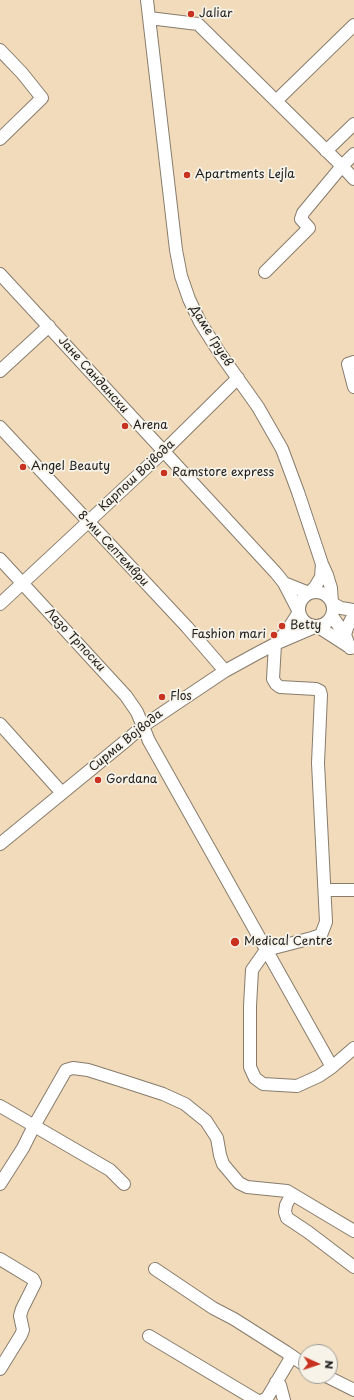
<!DOCTYPE html>
<meta charset="utf-8">
<style>
body{margin:0}
#map{position:relative;width:354px;height:1400px;overflow:hidden;background:#f2dbbb;font-family:"Playpen Sans",sans-serif}
canvas{display:block}
.north{position:absolute;left:298px;top:1344px;width:40px;height:40px;box-sizing:border-box;background:#f7f3e8;border:1px solid #9f9d96;border-radius:50%;rotate:93deg;font-size:11px;font-weight:700;line-height:16px;text-align:center;color:#1c1c1c}
.north::after{content:'';display:block;margin:auto;width:14px;height:18px;background:#c8321e;clip-path:polygon(50% 0,100% 100%,50% 72%,0 100%)}
</style>
<div id="map">
<canvas width="354" height="1400"></canvas>
<div class="north">N</div>
</div>
<script>
const g = document.querySelector('canvas').getContext('2d');
g.lineJoin = 'round';
function shape(rows) {
  const path = new Path2D();
  for (const r of rows) {
    if (r.length === 3) {
      path.moveTo(r[0] + r[2], r[1]);
      path.arc(r[0], r[1], r[2], 0, 2 * Math.PI);
      continue;
    }
    path.moveTo(r[0], r[1]);
    for (let i = 2; i < r.length; i += 2) path.lineTo(r[i], r[i + 1]);
  }
  return path;
}
function stroke(path, color, width, dash) {
  g.strokeStyle = color;
  g.lineWidth = width;
  g.lineCap = dash ? 'butt' : 'round';
  g.setLineDash(dash || []);
  g.stroke(path);
}
function drawText(font, color, halo, rows, align = 'center') {
  g.font = font + ' "Playpen Sans",sans-serif';
  g.lineWidth = 3.5;
  g.setLineDash([]);
  g.textBaseline = 'middle';
  g.strokeStyle = halo;
  g.fillStyle = color;
  for (const [text, x, y, turn = 0] of rows) {
    g.save();
    g.translate(x, y);
    g.rotate((+turn || 0) * Math.PI / 180);
    g.textAlign = isNaN(turn) ? turn : align;
    if (halo) g.strokeText(text, 0, 0);
    g.fillText(text, 0, 0);
    g.restore();
  }
}
const minor = shape([
 [147,0,176,250,181,276,189,299,200,322,219,352,258,407,282,449,298,492,322,564,327,575,331,588,332,603,341,608,354,610],
 [149,18,198,24,342,166,354,154],
 [0,50,22,73,42,98,0,139],
 [276,101,354,25],
 [326,151,354,124],
 [265,272,309,228,301,219,303,213,342,166,354,179],
 [0,274,276,573,284,583,299,612,287,631,275,644,273,679,276,684,280,687,316,689,320,691,321,695,318,763,326,922,321,935,312,938,266,950,252,970,250,1006,250,1067,255,1078,263,1084,297,1086,319,1076,332,1067],
 [354,362,348,364,354,387],
 [0,371,49,326],
 [0,427,187,627,225,671],
 [0,559,126,696,137,712,149,741,332,1067,354,1048],
 [284,583,309,593,315,587,321,577,322,564],
 [316,609,17],
 [0,604,163,452,238,378],
 [332,616,345,635,350,648],
 [345,635,347,628,353,616],
 [0,724,62,793],
 [0,844,128,739,143,726,225,671,256,654,275,644,317,626,351,648],
 [325,890,354,890],
 [0,1106,110,1170,124,1184],
 [0,1184,23,1148,34,1126,66,1070,73,1068,88,1070,126,1082,163,1094,185,1104,206,1121,217,1138,220,1155,223,1164,239,1183,247,1187,287,1191,354,1231],
 [292,1194,286,1205,285,1212,287,1218,308,1232,354,1267],
 [0,1259,33,1279,35,1283,22,1309,20,1316,23,1330,21,1335,0,1369],
 [155,1269,213,1308,234,1319,286,1352,306,1366],
 [149,1336,256,1400],
 [326,1376,354,1390],
 [276,1382,280,1385,284,1400],
 [263,1400,267,1398,292,1356]
]);
const markers = [
 [191,14,4,"#c8321e"],
 [187,175,4,"#c8321e"],
 [125,426,4,"#c8321e"],
 [23,467,4,"#c8321e"],
 [164,473,4,"#c8321e"],
 [282,626,4,"#c8321e"],
 [274,635,4,"#c8321e"],
 [162,697,4,"#c8321e"],
 [98,780,4,"#c8321e"],
 [235,942,5,"#c8321e"]
];
const poiNames = [
 ["Jaliar",199,14],
 ["Apartments Lejla",195,175],
 ["Arena",133,426],
 ["Angel Beauty",31,467],
 ["Ramstore express",172,473],
 ["Betty",290,626],
 ["Fashion mari",266,635,"right"],
 ["Flos",170,697],
 ["Gordana",106,780],
 ["Medical Centre",244,942]
];
const streetNames = [
 ["Даме Груев",211,336,58],
 ["Јане Сандански",93,375,48],
 ["Карпош Војвода",137,476,-43],
 ["8-ми Септември",113,549,47],
 ["Лазо Трпоски",75,640,47],
 ["Сирма Војвода",126,741,-39]
];
stroke(minor, '#877c6c', 14);
stroke(minor, '#fff', 12);
for (const [x, y, r, color] of markers) {
  const dot = new Path2D();
  dot.arc(x, y, r, 0, 2 * Math.PI);
  g.fillStyle = color;
  g.fill(dot);
  stroke(dot, '#f7f3e8', 1.5);
}
drawText('12px', '#1c1c1c', '#f7f3e8', poiNames, 'left');
drawText('12px', '#1c1c1c', '#f7f3e8', streetNames);
</script>
